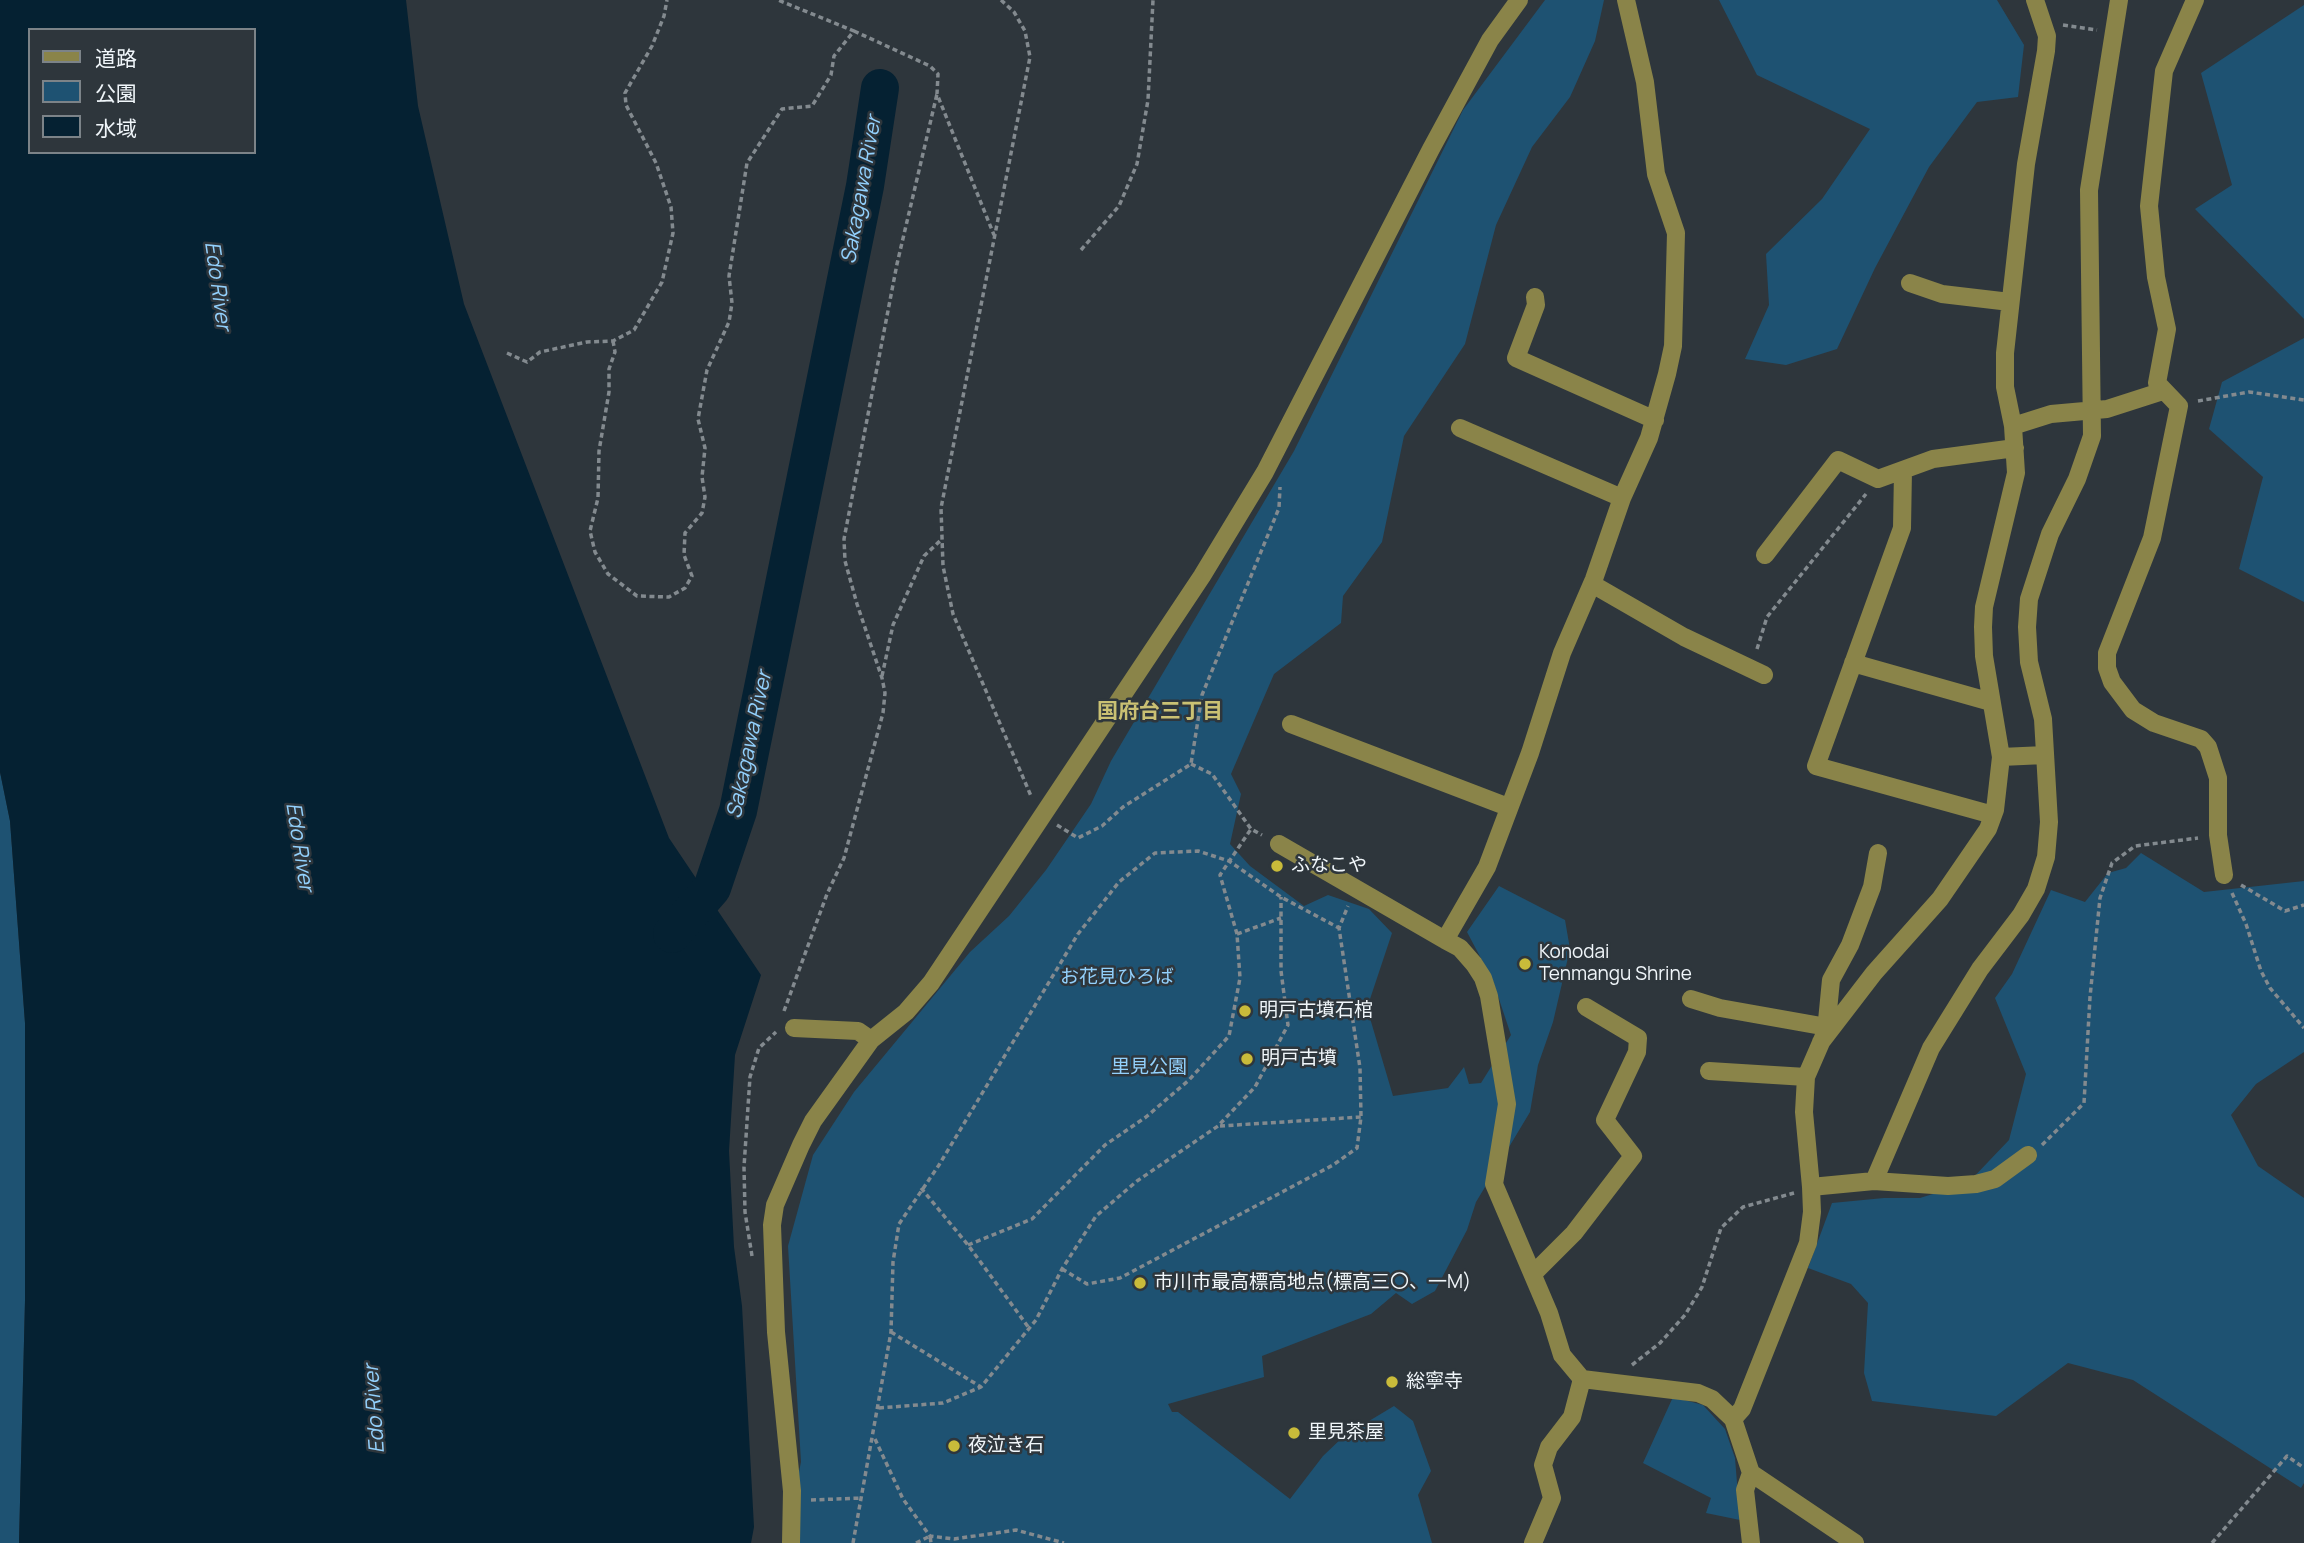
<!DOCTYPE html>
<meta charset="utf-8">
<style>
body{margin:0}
#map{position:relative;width:2304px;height:1543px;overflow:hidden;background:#2e363c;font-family:Manrope,"Noto Sans JP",sans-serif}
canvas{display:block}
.legend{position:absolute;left:28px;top:28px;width:228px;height:126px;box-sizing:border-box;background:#2e363c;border:2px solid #7c8388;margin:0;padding:9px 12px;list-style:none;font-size:21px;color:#f0f6fa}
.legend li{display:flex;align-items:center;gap:14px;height:35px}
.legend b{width:35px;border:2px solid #7c8388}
</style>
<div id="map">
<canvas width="2304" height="1543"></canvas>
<ul class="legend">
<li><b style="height:9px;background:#8a8449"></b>道路</li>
<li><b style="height:19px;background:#1e5272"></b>公園</li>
<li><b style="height:19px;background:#052132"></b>水域</li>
</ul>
</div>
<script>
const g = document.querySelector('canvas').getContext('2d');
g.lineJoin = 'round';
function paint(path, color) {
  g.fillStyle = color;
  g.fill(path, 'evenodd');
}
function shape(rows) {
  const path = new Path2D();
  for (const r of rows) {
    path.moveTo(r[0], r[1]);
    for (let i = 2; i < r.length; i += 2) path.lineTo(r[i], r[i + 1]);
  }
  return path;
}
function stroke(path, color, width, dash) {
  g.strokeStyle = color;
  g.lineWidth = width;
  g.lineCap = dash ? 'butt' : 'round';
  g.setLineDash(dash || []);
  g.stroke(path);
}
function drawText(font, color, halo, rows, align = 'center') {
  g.font = font + ' Manrope,"Noto Sans JP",sans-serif';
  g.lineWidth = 5;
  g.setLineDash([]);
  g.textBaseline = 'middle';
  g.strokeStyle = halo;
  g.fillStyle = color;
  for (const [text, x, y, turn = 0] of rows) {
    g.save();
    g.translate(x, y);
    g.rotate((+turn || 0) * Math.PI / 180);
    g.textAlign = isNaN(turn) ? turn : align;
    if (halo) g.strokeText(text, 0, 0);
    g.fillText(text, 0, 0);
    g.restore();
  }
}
const green = shape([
 [1545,0,1604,0,1595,41,1570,97,1532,147,1496,225,1465,344,1404,436,1382,542,1343,596,1341,623,1274,674,1231,774,1241,794,1230,844,1250,866,1304,906,1328,895,1369,909,1392,933,1367,1008,1393,1096,1448,1088,1464,1067,1469,1084,1481,1083,1511,1035,1493,981,1467,932,1499,886,1565,920,1570,949,1553,1022,1538,1065,1530,1112,1476,1202,1467,1230,1435,1291,1412,1304,1396,1293,1371,1314,1262,1356,1264,1377,1168,1404,1172,1412,1178,1412,1290,1499,1323,1456,1344,1436,1394,1406,1413,1421,1431,1471,1418,1495,1432,1543,784,1543,801,1462,788,1246,813,1155,854,1092,970,952,1009,916,1046,870,1091,804,1111,761,1294,451,1463,110],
 [1719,0,1997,0,2024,45,2018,97,1977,102,1929,167,1875,268,1837,349,1786,365,1745,359,1769,305,1766,254,1822,199,1870,129,1757,75],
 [2304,5,2304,319,2195,209,2232,185,2201,73],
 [2304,338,2304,602,2239,569,2263,477,2209,429,2222,382],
 [0,772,10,821,25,1023,25,1301,19,1543,0,1543],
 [2141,853,2204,892,2304,881,2304,1052,2256,1084,2231,1115,2258,1166,2304,1198,2304,1483,2301,1488,2133,1380,2068,1363,1996,1416,1872,1401,1864,1373,1868,1303,1851,1284,1808,1268,1832,1203,1884,1198,1920,1198,1968,1183,2009,1140,2026,1074,1995,998,2012,974,2051,890,2085,902,2108,873,2126,868],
 [1673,1397,1703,1405,1725,1429,1735,1458,1740,1520,1706,1513,1711,1498,1643,1463]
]);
const water = shape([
 [0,0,406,0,418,106,464,304,669,838,761,975,735,1055,729,1151,734,1247,742,1306,754,1527,751,1543,19,1543,25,1301,25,1023,10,821,0,772],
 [30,30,254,30,254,152,30,152]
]);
const river = shape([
 [672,934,712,888,738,811,865,186,880,88]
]);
const path = shape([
 [1001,0,1014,12,1025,31,1030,57,941,508,943,566,953,614,1031,796],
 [2063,25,2097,30],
 [854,31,930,66,938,74,937,94,994,235],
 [1081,250,1119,206,1137,164,1148,100,1153,0],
 [613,341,615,352,609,369,609,392,599,451,598,498,590,531,595,552,608,574,637,596,669,597,685,588,692,576,684,555,685,533,702,513,705,497,702,477,705,448,698,419,707,370,729,322,732,303,729,276,747,163,782,109,812,106,831,75,834,56,854,31,778,0],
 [507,353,527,362,540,352,587,342,613,341,634,330,662,282,673,233,671,207,656,163,626,105,625,93,652,46,664,16,667,0],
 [2198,401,2249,392,2304,400],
 [1757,649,1767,617,1866,494],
 [882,676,893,625,924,556,942,539],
 [1191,764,1212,774,1251,829,1262,835],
 [1057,825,1078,838,1102,826,1123,807,1191,764,1202,695,1279,508,1280,487],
 [2241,885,2285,911,2304,905],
 [2232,893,2246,924,2261,971,2270,988,2304,1028],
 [1237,934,1281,918],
 [784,1011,827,894,844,858,883,713,885,693,882,678,857,604,845,561,844,539,897,264,937,94],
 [1220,1126,1361,1117],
 [2042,1145,2084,1103,2090,997,2100,898,2112,863,2135,846,2198,838],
 [921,1188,968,1245,1029,1328],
 [968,1245,1032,1219,1105,1145,1146,1117,1189,1080,1229,1036,1240,978,1237,934,1220,875,1251,829],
 [752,1256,745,1212,744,1167,750,1077,759,1048,776,1032],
 [1062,1269,1087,1284,1120,1278,1333,1165,1357,1148,1361,1117,1360,1068,1339,928,1348,906],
 [891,1332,981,1387],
 [1632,1365,1660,1343,1685,1315,1702,1287,1721,1228,1743,1207,1794,1193],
 [879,1408,943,1403,981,1387,1036,1320,1062,1269,1096,1216,1137,1181,1218,1126,1255,1087,1288,1025,1281,971,1281,897],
 [875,1439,903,1499,930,1536,954,1539,1016,1530,1064,1543],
 [811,1500,862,1498],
 [853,1543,891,1332,893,1262,899,1224,939,1165,1078,934,1119,882,1155,853,1198,851,1229,861,1281,897,1339,928],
 [916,1543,930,1536,931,1543],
 [2212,1543,2287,1456,2304,1468]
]);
const minor = shape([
 [1626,0,1645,82,1656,174,1676,233,1673,346,1667,374,1649,438,1622,498,1594,579,1562,653,1530,753,1487,867,1445,940,1460,948,1474,964,1483,978,1489,996,1507,1104,1494,1184,1549,1313,1562,1355,1582,1379,1698,1393,1712,1399,1733,1419,1751,1473,1855,1543],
 [2195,0,2164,71,2149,206,2156,277,2167,329,2157,383,2179,406,2152,538,2107,653,2107,668,2112,682,2133,710,2154,723,2201,739,2208,747,2218,778,2218,835,2224,875],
 [1910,283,1942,294,2010,302],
 [1535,297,1536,305,1516,358,1655,420],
 [2013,426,2051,414,2107,409,2163,391],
 [1460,428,1622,498],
 [1903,470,1902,528,1816,766,1993,815],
 [1765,555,1838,460,1878,479,1933,459,2015,448],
 [1592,584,1684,637,1764,675],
 [1853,663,1991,702],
 [1291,724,1508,807],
 [2001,757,2045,755],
 [1279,844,1445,940],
 [1691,999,1720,1008,1827,1027],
 [794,1028,858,1031,871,1040],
 [1821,1042,1874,973,1940,899,1988,829,1995,810,2001,757,1984,656,1983,627,1984,607,2016,473,2013,426,2005,387,2005,353,2026,164,2046,51,2047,36,2035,0],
 [1709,1071,1806,1077],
 [1874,1181,1948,1186,1976,1184,1995,1179,2028,1155],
 [1811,1187,1804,1112,1806,1077,1826,1031,1831,980,1850,945,1872,887,1878,853],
 [1533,1274,1574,1233,1633,1156,1605,1120,1637,1052,1638,1038,1586,1007],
 [1733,1419,1742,1409,1808,1243,1812,1212,1811,1187,1874,1181,1931,1048,1980,969,2021,915,2036,889,2046,857,2049,822,2043,719,2029,662,2027,627,2029,599,2050,534,2077,479,2092,436,2089,190,2119,0],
 [1751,1473,1745,1490,1751,1543],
 [791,1543,792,1491,776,1332,772,1225,775,1205,801,1145,813,1121,871,1040,906,1012,931,983,1202,576,1265,472,1431,149,1490,40,1519,0],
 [1533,1543,1552,1498,1543,1465,1549,1447,1572,1417,1582,1379]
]);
const markers = [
 [1277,866,7,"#c9bb3a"],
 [1525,964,7,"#c9bb3a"],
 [1245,1011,7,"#c9bb3a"],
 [1247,1059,7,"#c9bb3a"],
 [1140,1283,7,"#c9bb3a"],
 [1392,1382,7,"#c9bb3a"],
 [1294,1433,7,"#c9bb3a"],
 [954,1446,7,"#c9bb3a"]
];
const poiNames = [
 ["ふなこや",1291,866],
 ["Konodai",1539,953],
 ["Tenmangu Shrine",1539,975],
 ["明戸古墳石棺",1259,1011],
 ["明戸古墳",1261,1059],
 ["市川市最高標高地点(標高三〇、一M)",1154,1283],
 ["総寧寺",1406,1382],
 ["里見茶屋",1308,1433],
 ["夜泣き石",968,1446]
];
const parkNames = [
 ["お花見ひろば",1117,978],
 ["里見公園",1149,1068]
];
const waterNames = [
 ["Sakagawa River",862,190,-80],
 ["Edo River",217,286,82],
 ["Sakagawa River",750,745,-78],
 ["Edo River",299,847,81],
 ["Edo River",375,1409,-94]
];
const neighbourhoodNames = [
 ["国府台三丁目",1160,712]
];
paint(green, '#1e5272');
paint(water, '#052132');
stroke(river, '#052132', 38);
stroke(path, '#838a8f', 3.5, [5, 3.5]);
stroke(minor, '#8a8449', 18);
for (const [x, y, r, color] of markers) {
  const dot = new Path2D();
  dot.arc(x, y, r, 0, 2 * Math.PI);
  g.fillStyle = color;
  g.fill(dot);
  stroke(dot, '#2e363c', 2.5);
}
drawText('19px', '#f0f6fa', '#2e363c', poiNames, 'left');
drawText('19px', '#93d1fd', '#2e363c', parkNames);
drawText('italic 21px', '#92d0fc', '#2e363c', waterNames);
drawText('bold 21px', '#cac173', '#2e363c', neighbourhoodNames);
</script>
